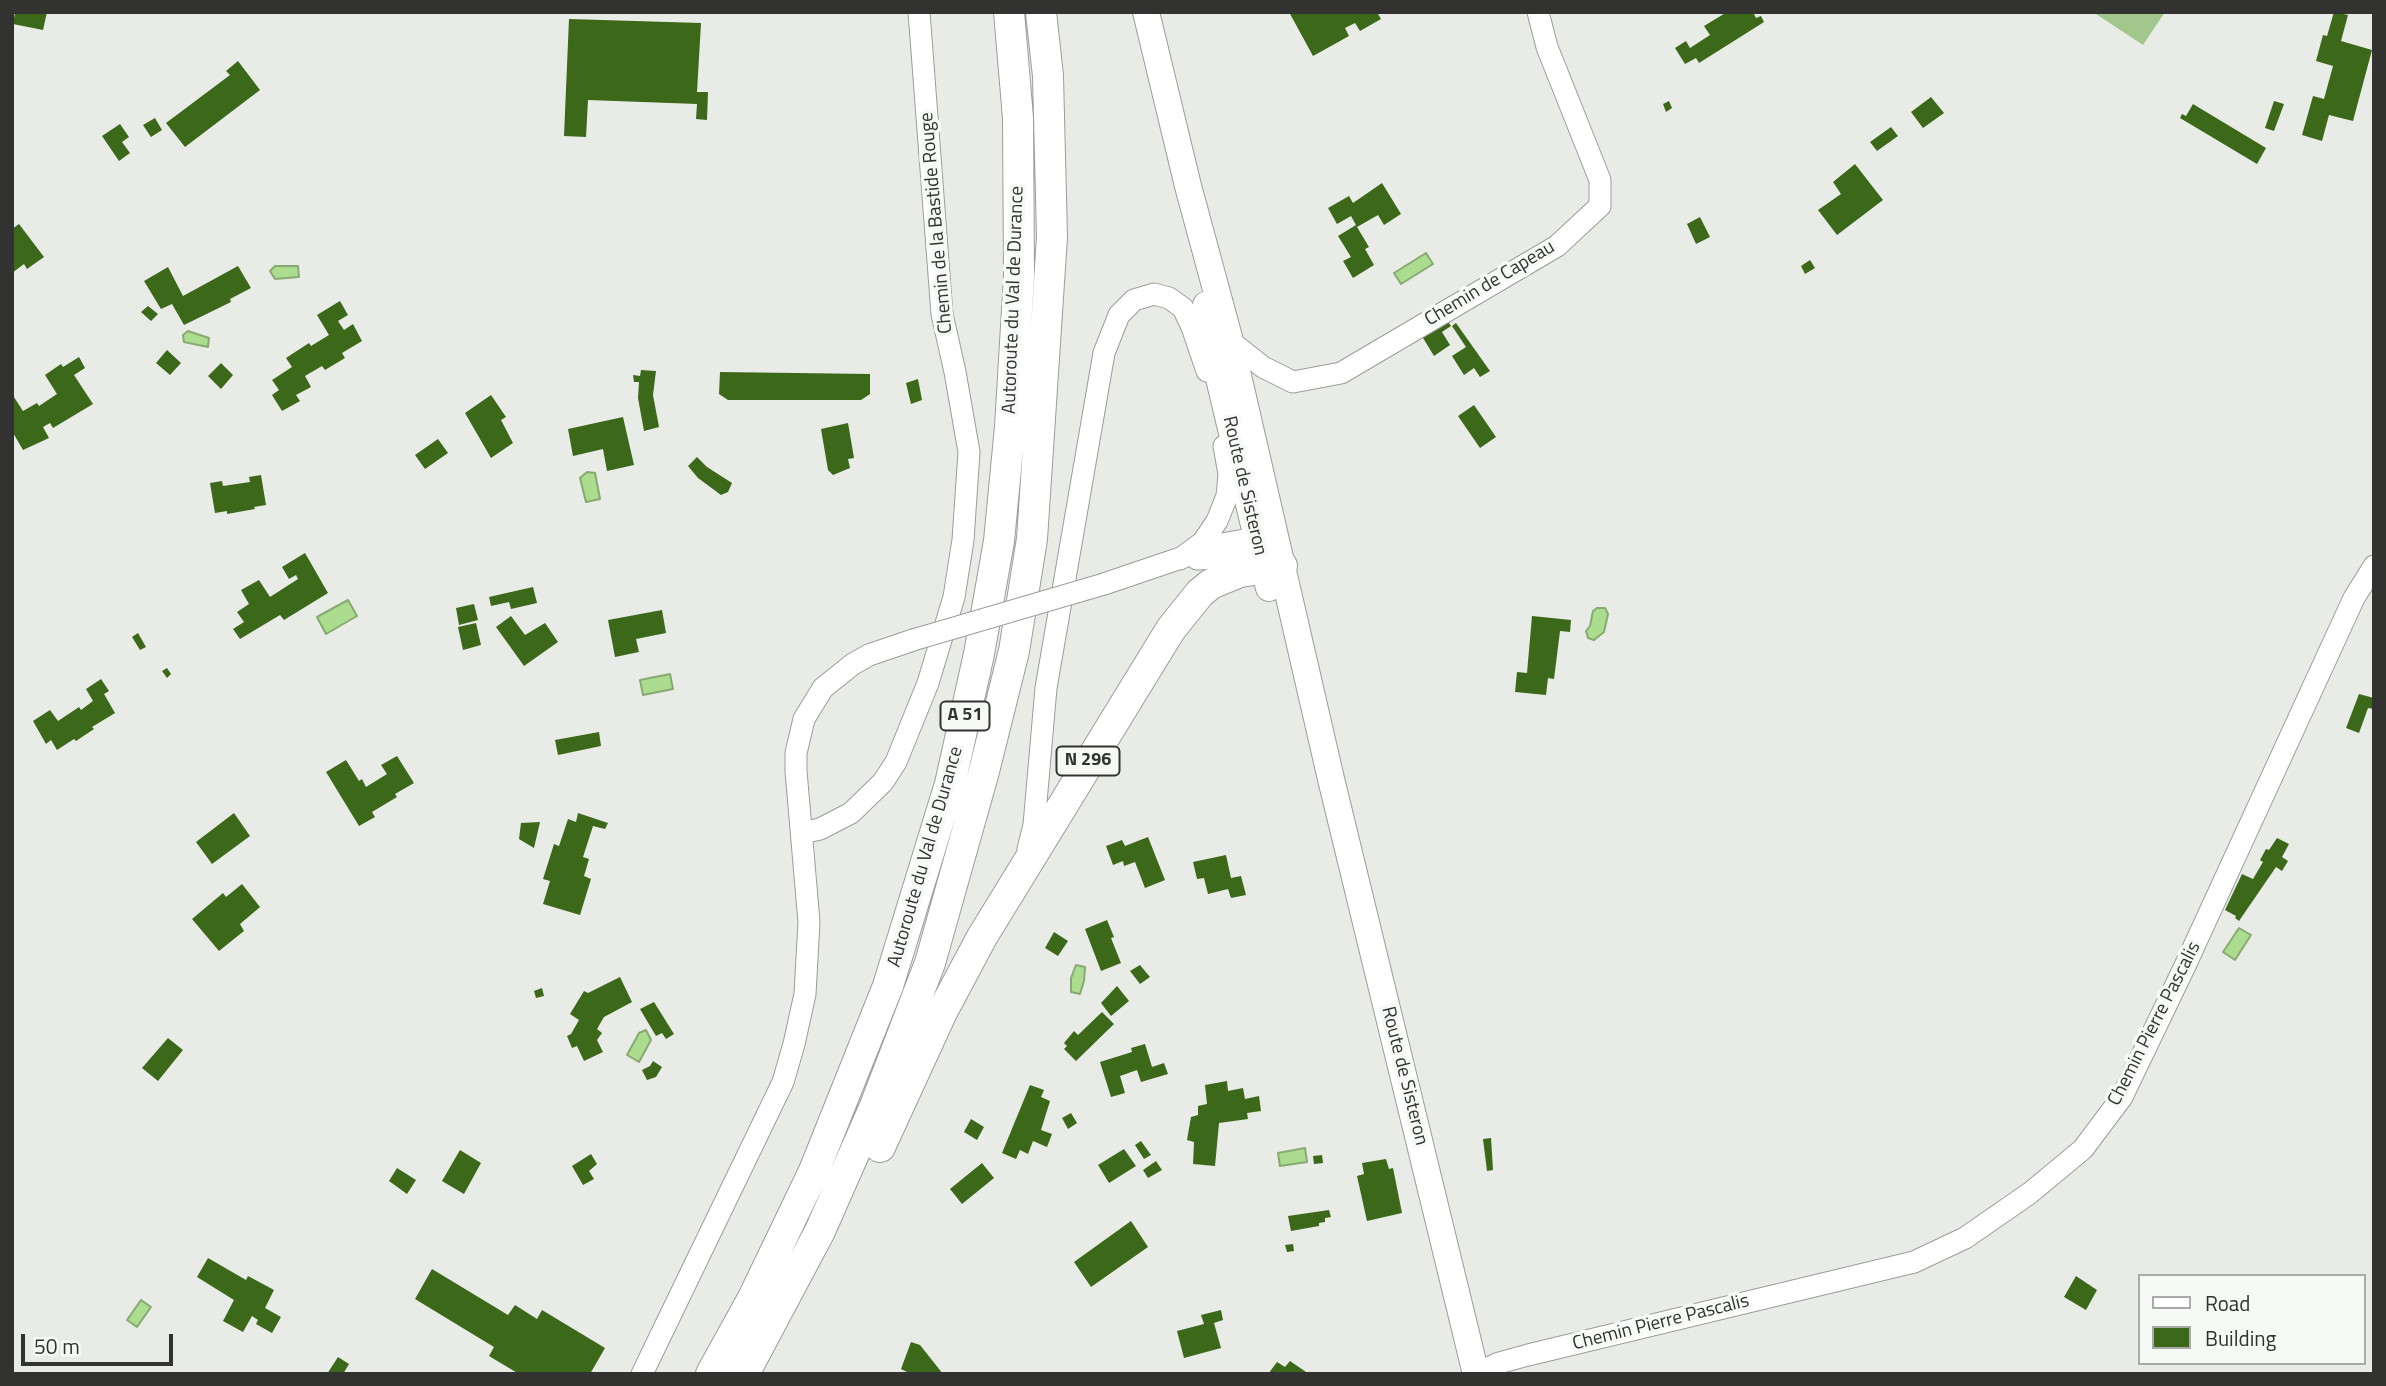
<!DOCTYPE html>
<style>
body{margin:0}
#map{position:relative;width:2386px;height:1386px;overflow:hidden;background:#e9ebe7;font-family:"Titillium Web",sans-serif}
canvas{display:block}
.frame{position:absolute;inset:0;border:14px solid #323331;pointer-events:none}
.legend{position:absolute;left:2138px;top:1274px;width:228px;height:91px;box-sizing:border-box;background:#f6f9f5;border:2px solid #a8aaa7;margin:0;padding:9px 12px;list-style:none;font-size:21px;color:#323331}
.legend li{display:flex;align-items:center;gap:14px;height:35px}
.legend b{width:35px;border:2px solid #a8aaa7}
.scale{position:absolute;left:21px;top:1334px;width:152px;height:32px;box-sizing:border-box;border:4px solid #323331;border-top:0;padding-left:9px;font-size:21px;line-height:24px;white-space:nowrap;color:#323331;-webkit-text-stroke:5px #f6f9f5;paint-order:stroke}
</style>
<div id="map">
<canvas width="2386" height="1386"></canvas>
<div class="frame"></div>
<ul class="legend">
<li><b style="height:9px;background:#fff"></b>Road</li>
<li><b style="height:19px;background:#3c6819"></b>Building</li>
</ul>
<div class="scale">50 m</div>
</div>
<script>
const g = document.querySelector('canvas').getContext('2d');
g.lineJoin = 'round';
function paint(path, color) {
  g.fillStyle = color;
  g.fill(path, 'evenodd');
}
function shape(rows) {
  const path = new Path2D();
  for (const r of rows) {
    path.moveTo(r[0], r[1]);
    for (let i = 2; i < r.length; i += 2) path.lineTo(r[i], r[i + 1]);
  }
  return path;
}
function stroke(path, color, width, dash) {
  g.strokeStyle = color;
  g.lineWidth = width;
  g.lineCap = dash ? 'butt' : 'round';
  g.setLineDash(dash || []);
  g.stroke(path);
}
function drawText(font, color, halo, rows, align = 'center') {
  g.font = font + ' "Titillium Web",sans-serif';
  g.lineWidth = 7;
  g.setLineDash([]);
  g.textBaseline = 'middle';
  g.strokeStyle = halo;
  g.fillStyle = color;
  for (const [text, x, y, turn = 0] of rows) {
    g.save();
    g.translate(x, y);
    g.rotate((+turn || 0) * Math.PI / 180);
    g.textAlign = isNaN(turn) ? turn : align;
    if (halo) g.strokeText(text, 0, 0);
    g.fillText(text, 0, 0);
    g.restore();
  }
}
const green = shape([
 [2093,12,2165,12,2143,45]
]);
const water = shape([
 [1426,253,1433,264,1401,284,1394,273,1426,253],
 [275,266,298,266,299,277,275,279,270,271,275,266],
 [188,331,209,338,208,347,184,342,183,335,188,331],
 [587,472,595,473,600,499,586,502,580,478,587,472],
 [348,600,357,616,326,634,317,617,348,600],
 [1597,608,1605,608,1608,614,1604,632,1594,640,1588,638,1586,631,1590,626,1593,611,1597,608],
 [670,674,673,689,643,695,640,680,670,674],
 [2239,928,2251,935,2235,960,2223,952,2239,928],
 [1076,965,1085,967,1084,981,1080,994,1071,992,1071,978,1076,965],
 [646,1030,651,1040,639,1062,627,1055,639,1033,646,1030],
 [1305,1148,1307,1162,1280,1166,1278,1153,1305,1148],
 [141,1300,151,1307,137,1327,127,1320,141,1300]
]);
const building = shape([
 [15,12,47,12,43,30,13,24],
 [1289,12,1377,12,1381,19,1360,31,1355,23,1345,28,1349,36,1313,56],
 [1727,12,1753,12,1756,18,1761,16,1764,22,1699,63,1696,58,1685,64,1675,48,1686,41,1690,48,1710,35,1704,26],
 [2334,12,2348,15,2341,41,2372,50,2353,121,2329,115,2322,141,2302,135,2313,96,2324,99,2333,66,2316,61,2323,35,2327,36],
 [569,19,701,23,697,92,708,92,707,120,696,119,697,104,588,100,586,137,564,136],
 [238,61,260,90,185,147,166,123,230,75,226,71],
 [1931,97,1944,113,1923,128,1911,112],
 [1669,101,1672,108,1666,112,1663,104],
 [2274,101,2284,104,2274,131,2265,128],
 [2193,104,2266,148,2257,164,2180,118,2182,114,2186,116],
 [155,118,162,130,151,137,143,125],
 [120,124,129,137,122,142,130,153,119,161,102,136],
 [1891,127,1898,136,1877,151,1870,142],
 [1855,164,1883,200,1837,235,1818,210,1841,194,1833,182],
 [1382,183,1401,214,1384,225,1378,215,1357,227,1369,247,1365,249,1374,265,1353,278,1343,261,1351,257,1338,236,1356,225,1351,216,1337,224,1328,208,1349,196,1353,203],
 [1700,217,1710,237,1696,244,1687,224],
 [19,224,44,257,27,269,24,264,12,273,12,229],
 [1810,260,1815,268,1805,274,1801,266],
 [238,266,251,288,230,299,231,302,184,325,172,304,161,309,144,281,168,267,183,296],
 [340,301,348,315,338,321,344,330,353,324,362,341,342,353,345,358,325,370,322,366,305,376,311,387,296,395,300,401,282,411,272,395,279,390,272,380,292,367,286,358,309,343,311,346,329,335,317,315],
 [148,306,158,314,151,321,141,312],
 [1445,317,1451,326,1442,332,1450,345,1434,356,1420,333],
 [1456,323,1490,371,1480,377,1474,368,1464,375,1452,356,1466,347,1452,326],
 [167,350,181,363,170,375,156,363],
 [79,357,85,368,74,375,93,404,53,428,50,423,43,427,49,438,23,450,12,431,12,394,23,411,37,403,39,406,57,394,45,375,61,364,63,367],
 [221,363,233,375,221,389,208,376],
 [641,370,656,371,653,395,659,427,644,431,638,398,639,382,634,382,633,375,640,376],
 [720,372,870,374,870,394,861,400,728,400,719,394],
 [918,379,922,400,911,404,906,383],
 [491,395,506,417,501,420,513,443,491,458,465,413],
 [1474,405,1496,437,1480,448,1458,416],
 [623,417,634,465,607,471,603,449,573,456,568,429],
 [848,423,854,458,848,459,850,468,833,475,828,470,821,429],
 [438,439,448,453,425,469,415,455],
 [697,457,707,467,732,483,728,492,721,495,698,478,688,466],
 [261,475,266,505,254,507,255,509,227,514,227,511,215,513,210,483,222,481,223,486,250,482,249,477],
 [305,553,328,593,284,620,280,615,240,639,233,629,244,622,237,612,249,604,241,590,259,580,270,597,298,579,296,575,289,579,282,567],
 [533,587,537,603,511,609,509,602,491,606,489,597],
 [474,604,478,620,459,625,456,608],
 [662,610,666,633,636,639,639,652,615,657,608,620],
 [511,616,525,635,545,623,558,642,524,666,496,627],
 [1532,616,1571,620,1570,632,1560,631,1554,679,1548,678,1546,695,1515,692,1517,672,1527,673],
 [476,623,481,645,463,650,458,627],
 [138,633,146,647,140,650,132,637],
 [167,668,171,674,167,678,162,671],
 [101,679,109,691,104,694,115,713,92,727,94,729,76,741,74,739,57,750,51,740,46,744,33,721,50,710,58,721,79,707,81,710,93,701,86,689],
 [2359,694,2374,698,2374,709,2368,708,2359,733,2346,728],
 [599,732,601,746,558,755,555,740],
 [397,756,414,783,395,794,397,797,372,812,375,817,359,826,326,772,346,760,359,781,362,779,366,787,387,774,381,765],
 [234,813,250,836,212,864,196,842],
 [578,813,608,823,605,829,593,826,583,857,589,859,584,876,591,879,580,915,543,904,550,881,543,879,554,844,559,846,568,819,576,822],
 [540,822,534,848,519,839,521,823],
 [1148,837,1165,880,1145,888,1135,862,1124,866,1123,861,1113,865,1106,846,1122,840,1125,846],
 [2277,838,2289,844,2282,857,2288,861,2282,871,2276,867,2239,921,2235,918,2236,916,2225,910,2242,874,2253,879,2263,862,2260,860,2266,849,2269,850],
 [1226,855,1231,878,1241,876,1246,895,1231,898,1228,889,1208,894,1204,878,1197,879,1193,862],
 [242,884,260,907,240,924,244,931,219,951,192,919,223,893,226,897],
 [1107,920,1114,937,1111,938,1121,963,1101,971,1085,929],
 [1054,932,1068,941,1058,956,1045,948],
 [1140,965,1150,977,1140,984,1130,971],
 [620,977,632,1002,604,1017,597,1029,602,1033,597,1040,603,1052,584,1061,577,1046,572,1048,567,1036,571,1034,579,1020,570,1014,584,991,588,993],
 [1117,986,1129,1001,1111,1016,1101,1003],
 [542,988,544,996,536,998,534,991],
 [654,1002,674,1034,666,1039,662,1033,656,1036,640,1009],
 [1102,1012,1114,1024,1076,1061,1064,1049,1067,1046,1064,1043,1074,1031,1078,1035],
 [168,1038,183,1050,158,1081,142,1068],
 [1145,1044,1152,1067,1164,1063,1168,1074,1141,1082,1137,1070,1120,1076,1125,1093,1111,1097,1100,1062,1132,1052,1131,1048],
 [653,1061,662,1067,656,1077,647,1080,642,1070,650,1066],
 [1227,1081,1228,1091,1243,1088,1245,1099,1259,1096,1261,1111,1247,1113,1248,1119,1219,1123,1215,1166,1193,1164,1194,1142,1187,1140,1191,1117,1198,1115,1198,1106,1207,1104,1205,1085],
 [1030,1085,1044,1090,1041,1097,1050,1101,1041,1130,1052,1134,1047,1147,1033,1141,1028,1154,1020,1150,1016,1159,1002,1153],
 [1071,1113,1077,1123,1068,1129,1062,1118],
 [971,1119,984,1127,977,1140,964,1132],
 [1491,1138,1493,1170,1487,1171,1483,1139],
 [1141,1141,1151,1155,1144,1159,1135,1145],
 [1124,1149,1136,1166,1109,1183,1098,1165],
 [460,1150,481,1163,464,1194,442,1181],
 [591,1154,597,1164,589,1171,594,1179,583,1185,572,1166],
 [1322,1155,1323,1163,1314,1164,1313,1156],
 [1386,1159,1389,1169,1393,1168,1402,1213,1367,1221,1357,1176,1364,1174,1362,1163],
 [1156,1161,1162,1170,1148,1178,1143,1170],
 [982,1163,994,1178,962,1204,950,1189],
 [397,1168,416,1180,407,1194,389,1181],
 [1329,1210,1331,1217,1325,1218,1325,1222,1319,1223,1319,1226,1291,1231,1288,1216],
 [1131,1221,1148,1247,1091,1287,1074,1262],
 [1293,1244,1294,1251,1287,1252,1285,1245],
 [208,1258,246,1280,248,1276,274,1290,265,1308,281,1317,272,1333,256,1324,258,1320,252,1316,243,1332,223,1321,234,1300,197,1277],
 [432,1269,508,1315,515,1305,537,1319,542,1310,605,1348,590,1374,519,1374,489,1356,494,1347,415,1299],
 [2076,1276,2097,1290,2086,1310,2064,1297],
 [1221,1310,1223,1320,1214,1323,1221,1348,1184,1358,1177,1331,1204,1324,1201,1315],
 [911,1342,920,1345,943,1374,911,1374,901,1369],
 [338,1357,349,1364,343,1374,327,1374],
 [1290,1361,1309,1374,1268,1374,1277,1362,1285,1367]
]);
const minor = shape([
 [1230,341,1263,367,1293,382,1341,373,1557,246,1600,206,1600,180,1547,47,1538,12],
 [1180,559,1203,542,1217,521,1227,496,1229,474,1224,446],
 [1197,559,1266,556],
 [1104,584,1222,544,1272,535],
 [802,833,820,829,851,813,883,782,896,762,928,683,954,597,963,540,969,452,955,372,942,314,919,12],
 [1028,849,1034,825,1046,688,1104,353,1119,315,1134,300,1154,294,1169,298,1183,308,1192,327,1207,371],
 [642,1374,783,1082,794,1044,805,994,809,922,796,771,796,753,804,719,823,688,853,664,869,655,913,640],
 [1475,1374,1499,1363,1528,1355,1914,1262,1965,1238,2030,1193,2083,1149,2122,1097,2184,968,2354,598,2374,566]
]);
const major = shape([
 [1146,12,1188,186,1230,341,1331,779,1476,1374],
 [1206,305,1212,349,1269,588]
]);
const highway = shape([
 [880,1147,942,1012,982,937,1171,629,1200,593,1211,584,1240,572,1282,566],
 [711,1374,753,1298,814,1171,888,986,950,784,979,654,999,541,1010,427,1019,276,1018,118,1009,12],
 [744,1374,820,1231,875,1106,930,963,983,775,1014,651,1032,539,1052,237,1048,76,1041,12]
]);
const minorBridge = shape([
 [913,640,1104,584]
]);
const shields = [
 [965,716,49],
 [1088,761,63]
];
const shieldNames = [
 ["A 51",965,716],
 ["N 296",1088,761]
];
const streetNames = [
 ["Chemin de la Bastide Rouge",937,223,-95],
 ["Chemin de Capeau",1490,284,-31],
 ["Autoroute du Val de Durance",1014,300,-88],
 ["Route de Sisteron",1244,486,77],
 ["Autoroute du Val de Durance",926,857,-74],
 ["Chemin Pierre Pascalis",2155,1024,-63],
 ["Route de Sisteron",1404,1076,76],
 ["Chemin Pierre Pascalis",1661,1323,-14]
];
paint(green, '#a2c78c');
paint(water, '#acdd8e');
stroke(water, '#87aa72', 2);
paint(building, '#3c6819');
stroke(minor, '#9b9d9a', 23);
stroke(major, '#9b9d9a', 28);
stroke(highway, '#9b9d9a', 32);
stroke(minor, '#fff', 21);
stroke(major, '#fff', 26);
stroke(highway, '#fff', 30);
stroke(minorBridge, '#9b9d9a', 23, []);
stroke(minorBridge, '#fff', 21);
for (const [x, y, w] of shields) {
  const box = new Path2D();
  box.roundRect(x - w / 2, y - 14.5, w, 29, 5);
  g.fillStyle = '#f6f9f5';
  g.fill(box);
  stroke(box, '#323331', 2);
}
drawText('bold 18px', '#323331', null, shieldNames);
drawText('19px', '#323331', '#f6f9f5', streetNames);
</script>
